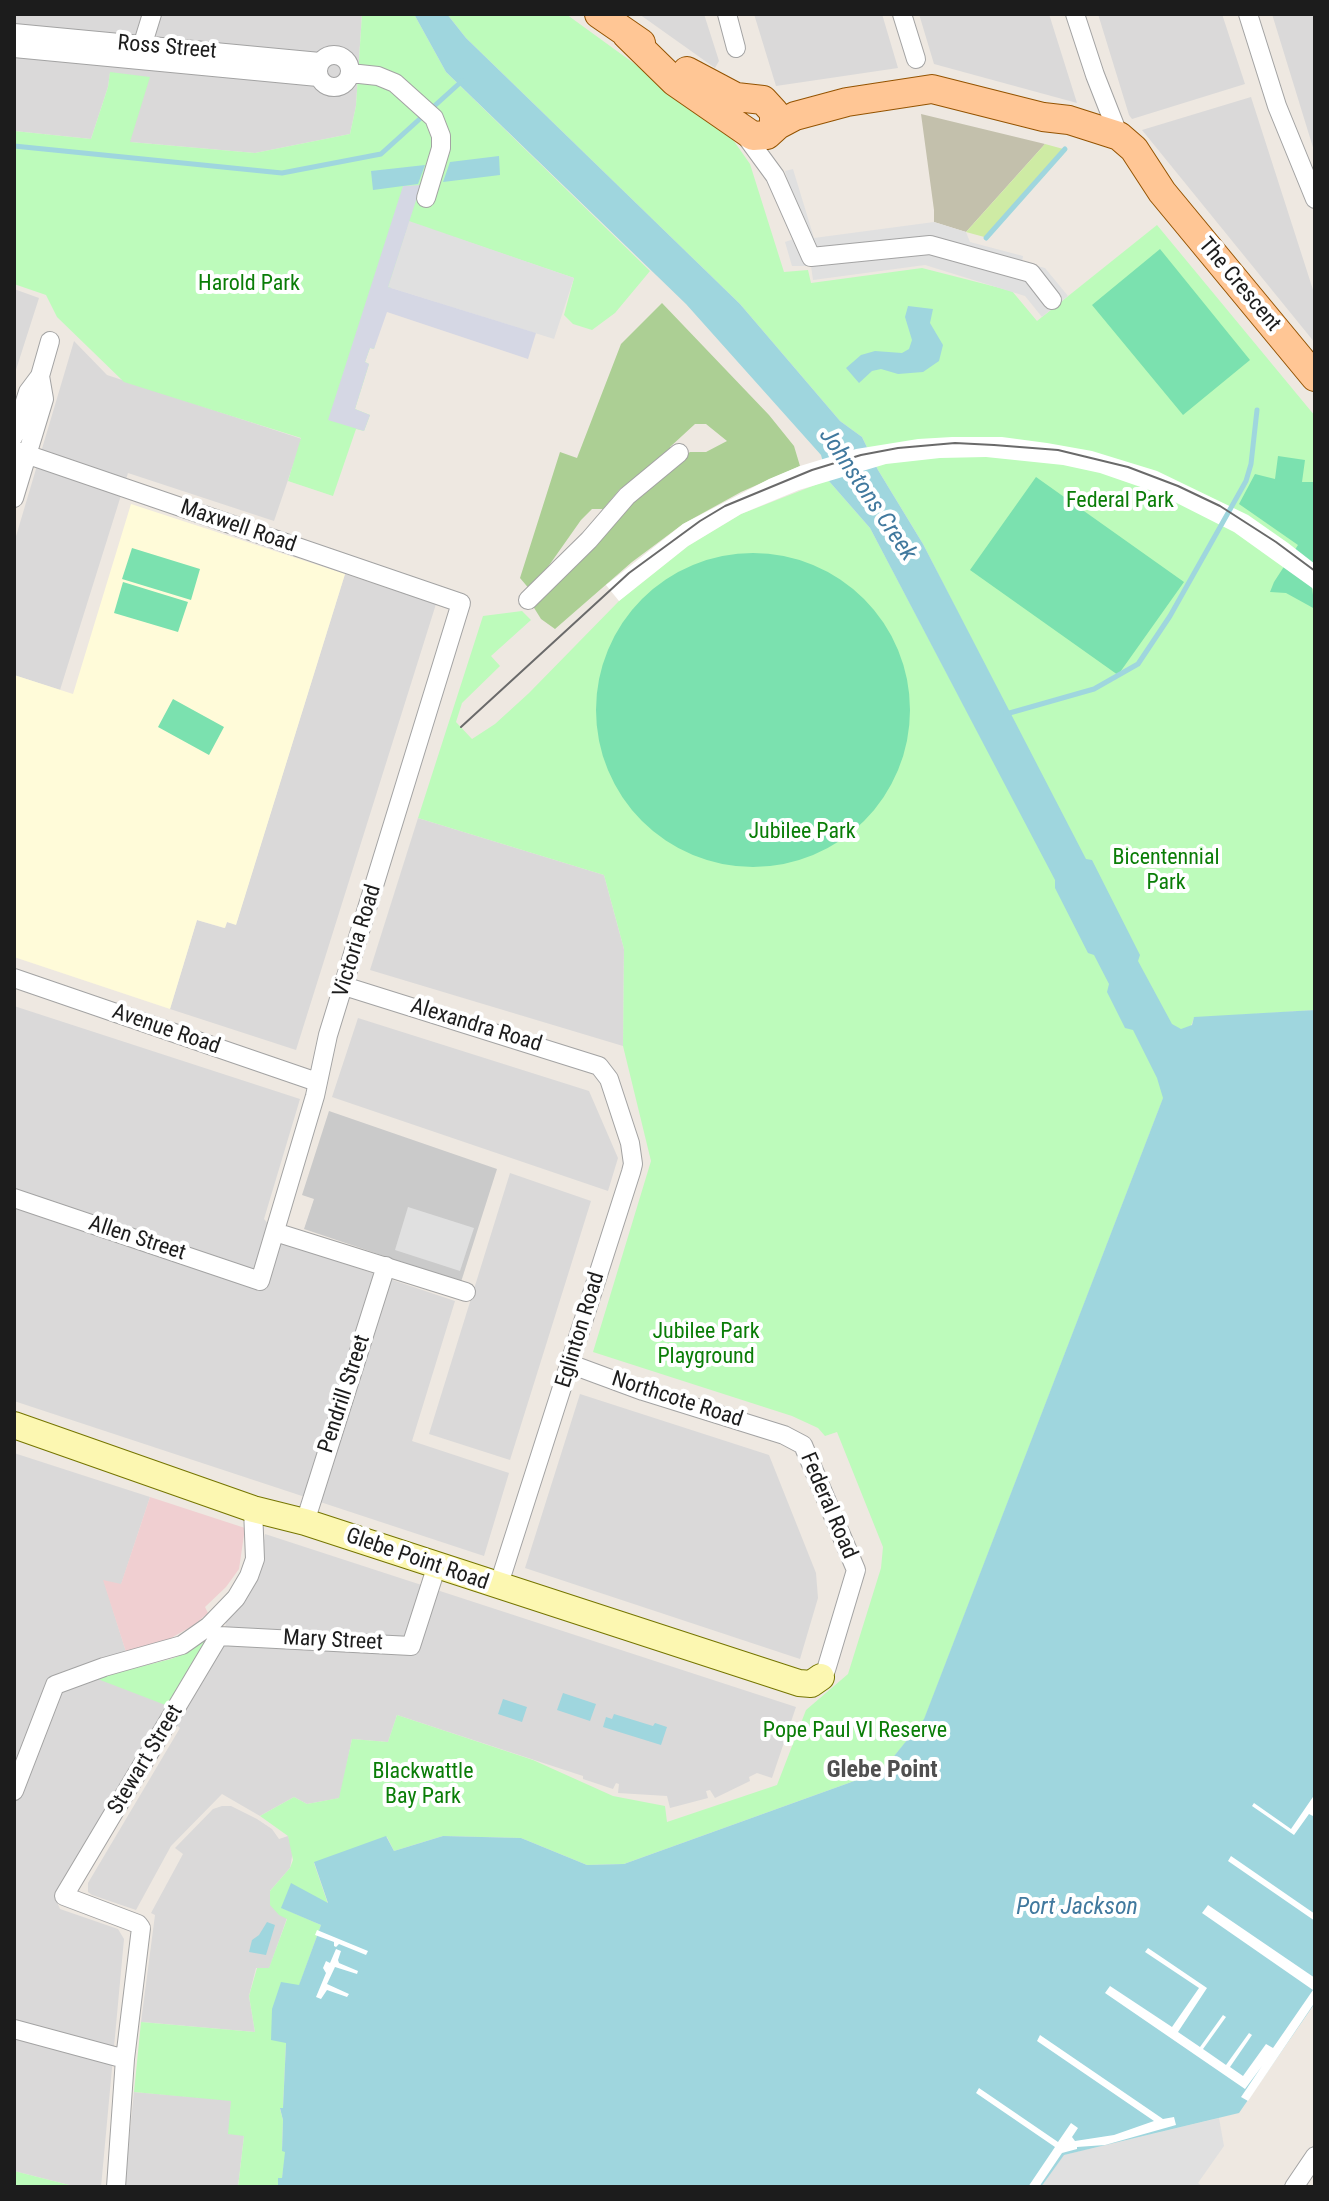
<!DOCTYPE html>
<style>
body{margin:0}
#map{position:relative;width:1329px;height:2201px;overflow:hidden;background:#eee8e1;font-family:"Roboto Condensed",sans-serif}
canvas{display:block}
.frame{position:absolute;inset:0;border:16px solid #1c1c1c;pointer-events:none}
</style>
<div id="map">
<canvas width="1329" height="2201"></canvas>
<div class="frame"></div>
</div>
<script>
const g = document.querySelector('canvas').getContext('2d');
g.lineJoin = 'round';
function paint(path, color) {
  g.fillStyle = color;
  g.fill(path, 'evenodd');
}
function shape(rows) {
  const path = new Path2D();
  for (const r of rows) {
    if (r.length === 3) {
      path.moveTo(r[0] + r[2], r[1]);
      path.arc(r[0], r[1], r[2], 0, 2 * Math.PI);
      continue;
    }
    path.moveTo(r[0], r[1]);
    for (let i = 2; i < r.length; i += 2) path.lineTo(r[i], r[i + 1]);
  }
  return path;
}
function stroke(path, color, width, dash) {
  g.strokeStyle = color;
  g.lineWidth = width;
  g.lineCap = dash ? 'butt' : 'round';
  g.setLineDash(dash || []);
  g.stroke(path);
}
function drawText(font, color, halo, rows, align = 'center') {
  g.font = font + ' "Roboto Condensed",sans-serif';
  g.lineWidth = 8;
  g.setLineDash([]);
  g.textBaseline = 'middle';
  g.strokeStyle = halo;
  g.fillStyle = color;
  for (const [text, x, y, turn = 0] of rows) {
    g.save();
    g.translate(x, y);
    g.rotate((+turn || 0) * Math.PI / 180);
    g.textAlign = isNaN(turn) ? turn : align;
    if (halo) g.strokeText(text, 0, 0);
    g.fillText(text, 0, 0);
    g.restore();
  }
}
const residential = shape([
 [14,14,362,14,356,106,350,134,255,153,130,142,110,73,108,87,91,139,14,131],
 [639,14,704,14,719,61,715,68],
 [754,14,882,14,898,68,776,86],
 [919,14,1049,14,1077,103,934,64],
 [1098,14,1222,14,1245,84,1132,119,1129,115],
 [1272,14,1315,14,1315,154],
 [1251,97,1315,296,1315,343,1142,130],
 [14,289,39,298,14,376],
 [74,341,107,375,302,439,274,521,128,473,60,690,14,675,14,543],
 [345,574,436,604,296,1050,170,1009,197,920,224,928,227,922,236,924],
 [418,818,604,875,624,949,623,1046,370,970],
 [14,1006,300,1099,264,1219,286,1244,455,1301,412,1441,509,1473,484,1556,14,1401],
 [358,1018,589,1091,618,1158,608,1191,332,1097],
 [510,1173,591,1201,510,1460,429,1434],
 [580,1394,769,1455,816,1573,818,1598,800,1659,525,1568],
 [14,1453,150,1497,121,1585,104,1581,126,1652,168,1706,55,1897,60,1909,118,1929,124,1939,101,2187,77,2187,14,2171],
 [265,1534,796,1707,772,1778,757,1773,749,1777,750,1781,715,1798,710,1790,706,1791,708,1798,670,1808,667,1796,618,1793,619,1784,616,1783,613,1789,583,1779,583,1776,397,1715,388,1742,352,1739,340,1798,307,1804,294,1797,260,1816,222,1794,171,1846,136,1910,92,1895,88,1892,88,1883,180,1728,174,1723,223,1642,226,1622,260,1568],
 [222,1806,231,1806,257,1819,272,1829,279,1839,288,1836,293,1851,290,1868,270,1891,287,1918,269,1969,256,1968,249,1996,255,2032,141,2022,155,1915,151,1913,183,1854,175,1848,213,1809],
 [134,2092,231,2100,244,2136,238,2187,124,2187]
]);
const commercial = shape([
 [150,1497,245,1528,239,1569,226,1587,205,1607,208,1613,194,1625,164,1642,126,1652,103,1580,121,1584]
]);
const education = shape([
 [131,504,345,574,236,925,227,922,225,928,197,920,170,1009,14,957,14,675,73,694]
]);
const religious = shape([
 [329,1111,497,1169,461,1282,304,1229,314,1199,302,1195]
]);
const construction = shape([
 [921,114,1045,144,966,232,934,222,934,210]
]);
const grass = shape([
 [1045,144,1067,150,988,238,966,232]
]);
const forest = shape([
 [662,303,769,415,794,446,800,466,741,492,683,524,632,562,555,629,541,619,531,603,664,470,690,452,706,452,727,441,706,424,695,424,670,447,674,452,620,489,603,509,592,509,581,520,531,591,520,578,560,452,577,458,621,344]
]);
const park = shape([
 [362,14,414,14,446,72,650,271,615,313,592,330,573,324,564,315,574,278,409,222,374,349,370,348,365,362,369,364,355,409,370,415,364,431,356,429,333,496,288,481,301,438,124,382,57,317,46,295,14,284,14,131,91,139,108,87,110,72,150,77,130,142,255,153,350,134,356,106],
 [447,14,566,14,716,123,729,134,750,164,784,272,808,270,811,283,922,268,1012,291,1037,321,1157,225,1315,416,1315,584,1312,588,1315,592,1315,1010,1194,1018,924,1720,882,1771,624,1864,587,1865,521,1838,443,1836,394,1851,387,1837,314,1863,328,1904,282,1908,321,1925,299,1986,271,2039,286,2042,283,2108,280,2109,283,2120,282,2150,286,2151,282,2178,278,2178,278,2187,238,2187,244,2136,228,2134,231,2101,134,2092,141,2022,255,2032,249,1996,257,1968,269,1968,287,1919,279,1915,270,1905,270,1891,290,1868,293,1860,288,1836,260,1816,294,1797,307,1804,339,1798,352,1739,388,1742,397,1715,533,1760,613,1796,665,1806,667,1822,777,1785,806,1710,848,1674,881,1568,883,1547,837,1432,825,1436,818,1428,792,1416,593,1352,651,1161,623,1046,624,949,604,875,418,818,483,616,522,611,531,620,491,656,500,666,462,703,456,722,472,739,495,724,529,693,619,601,688,546,741,514,828,480,870,528,1024,819,1009,713,923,544,878,470,862,437,840,421,740,304,466,38],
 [203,1641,208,1643,168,1706,95,1678,171,1659,184,1654],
 [14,2171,77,2187,14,2187]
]);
const pitch = shape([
 [1160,249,1250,360,1183,415,1092,305],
 [1278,456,1305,460,1302,482,1315,482,1315,584,1312,588,1315,609,1286,593,1270,592,1274,582,1298,545,1239,504,1255,474,1275,479],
 [1036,477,1184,582,1118,675,970,570],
 [132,548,200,569,191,600,122,579],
 [753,710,157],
 [123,582,188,602,178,632,114,613],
 [173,699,224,727,209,755,158,727]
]);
const parking = shape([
 [793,169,814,238,934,222,966,232,970,242,1023,256,1022,262,1045,268,1068,296,1042,317,1025,296,925,265,813,280,811,266,792,266,785,242,802,236,785,171],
 [409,221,574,278,554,339,388,287],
 [408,1207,474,1228,460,1271,395,1250],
 [1219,2118,1224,2146,1198,2183,1203,2187,1041,2187,1063,2155]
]);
const plaza = shape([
 [421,185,388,287,536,333,528,359,387,312,374,349,370,348,365,362,369,364,355,409,370,415,364,431,328,420,403,186]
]);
const water = shape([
 [414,14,447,14,466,38,740,304,840,421,862,437,878,470,923,544,1086,859,1092,860,1140,955,1138,961,1172,1024,1181,1029,1192,1025,1194,1017,1315,1010,1315,2003,1239,2113,1064,2155,1041,2187,278,2187,278,2178,282,2178,285,2152,282,2151,283,2120,280,2108,283,2108,286,2043,271,2040,272,2009,281,1982,299,1985,321,1925,281,1908,291,1883,328,1903,314,1862,386,1836,394,1851,443,1836,521,1838,587,1865,624,1864,882,1771,924,1719,1163,1098,1157,1078,1133,1030,1125,1028,1107,992,1109,984,1094,955,1088,953,1055,888,1055,880,870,528,828,480,821,455,686,304,446,72],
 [499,156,500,175,443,182,450,162],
 [425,165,418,184,373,190,371,171],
 [908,306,933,309,930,323,943,345,939,361,923,372,898,374,881,369,872,371,859,383,846,368,861,355,875,351,902,353,909,349,912,340,905,317],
 [563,1693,596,1704,590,1721,557,1710],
 [503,1699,527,1707,522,1722,498,1714],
 [614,1714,653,1726,655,1723,667,1727,661,1745,603,1727,606,1717,612,1719],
 [267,1922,275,1925,266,1955,249,1952,252,1940,259,1935]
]);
const pier = shape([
 [952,437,1002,437,1047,443,1092,451,1157,471,1248,515,1288,543,1315,564,1315,590,1234,532,1155,492,1100,473,1063,465,986,457,940,458,886,464,799,490,741,514,688,546,619,601,606,585,683,524,769,479,800,466,856,449,918,439],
 [1315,1794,1315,1817,1309,1814,1294,1835,1252,1806,1254,1803,1291,1829],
 [1231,1856,1315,1914,1315,1921,1228,1861],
 [1208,1905,1315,1978,1315,2002,1248,2101,1241,2097,1262,2066,1245,2089,1105,1993,1110,1986,1172,2027,1199,1988,1145,1952,1148,1948,1207,1988,1178,2032,1200,2047,1223,2015,1226,2017,1203,2049,1226,2065,1249,2033,1252,2035,1230,2067,1243,2076,1266,2044,1273,2048,1313,1990,1202,1913],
 [317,1930,368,1951,366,1955,339,1944,336,1947,334,1946,334,1942,315,1935],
 [336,1949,341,1951,338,1960,339,1963,358,1971,357,1974,335,1967,327,1984,349,1994,347,1997,327,1990,321,1999,316,1997,326,1973,323,1968,326,1961,330,1963],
 [1040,2035,1163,2119,1174,2117,1176,2125,1105,2145,1077,2147,1077,2149,1062,2153,1039,2187,1028,2187,1055,2147,976,2093,979,2088,1058,2142,1071,2123,1078,2128,1072,2137,1075,2141,1114,2135,1154,2121,1037,2041]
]);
const stream = shape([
 [431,109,462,81],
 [14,146,282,173,381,154,423,116],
 [986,238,1065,149],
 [1006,714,1094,689,1138,664,1170,616,1246,481,1251,464,1257,410]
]);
const street = shape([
 [727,14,736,48],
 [902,14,916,59],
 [1075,14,1095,75,1119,136],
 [1248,14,1277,106,1315,199],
 [14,33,320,62],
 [14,48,318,77],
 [140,53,152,14],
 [334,71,16],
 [350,73,378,76,395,83,434,118,441,136,441,148,426,198],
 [742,131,775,176,811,257,930,245,1031,273,1052,300],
 [14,436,28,392,40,376,50,341],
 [14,450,461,603,328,1035,315,1096,260,1281,14,1198],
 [14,498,44,399,40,376],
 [528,600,589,540,627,496,679,453],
 [14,978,317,1082],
 [344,986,599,1066,609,1079,630,1143,633,1164,631,1172,498,1587],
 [275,1232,466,1292],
 [570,1364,643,1391,784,1435,803,1445,856,1570,826,1670,821,1677],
 [305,1522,386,1266],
 [219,1636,411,1646,437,1565],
 [14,1791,55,1685,104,1667,182,1645,209,1626,236,1598,249,1576,255,1559,253,1509],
 [14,2029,125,2059],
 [116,2187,125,2059,141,1928,138,1924,64,1896,219,1636],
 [1294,2187,1315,2156]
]);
const secondary = shape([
 [14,1425,253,1509,305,1522,799,1683,811,1684,821,1677]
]);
const primary = shape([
 [599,14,641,43],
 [627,35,675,82,753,136,767,135,778,125,795,116,847,102,932,89,1043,117,1069,120,1119,136,1134,149,1162,192,1315,377],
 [687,71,736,97,763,100,774,112,774,127]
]);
const tram = shape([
 [461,727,629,573,700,521,725,506,812,470,861,455,898,448,955,443,994,445,1058,450,1128,467,1178,486,1220,506,1276,542,1315,571]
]);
const streetNames = [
 ["Ross Street",167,48,5],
 ["The Crescent",1239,285,50],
 ["Maxwell Road",238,527,19],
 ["Victoria Road",358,941,-73],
 ["Alexandra Road",476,1026,17],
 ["Avenue Road",166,1030,19],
 ["Allen Street",137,1239,18],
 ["Eglinton Road",581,1330,-73],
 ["Pendrill Street",345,1394,-72],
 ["Northcote Road",677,1400,18],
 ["Federal Road",828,1506,67],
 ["Glebe Point Road",417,1560,19],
 ["Mary Street",333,1641,3],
 ["Stewart Street",146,1760,-59]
];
const parkNames = [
 ["Harold Park",249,284],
 ["Federal Park",1120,501],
 ["Jubilee Park",802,832],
 ["Bicentennial",1166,858],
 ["Park",1166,883],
 ["Jubilee Park",706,1332],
 ["Playground",706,1357],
 ["Pope Paul VI Reserve",855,1731],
 ["Blackwattle",423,1772],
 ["Bay Park",423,1797]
];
const waterNames = [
 ["Johnstons Creek",867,495,56],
 ["Port Jackson",1077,1908]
];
const neighbourhoodNames = [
 ["Glebe Point",882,1771]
];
paint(residential, '#dad9d9');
paint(commercial, '#f0cfd1');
paint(education, '#fffbd9');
paint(religious, '#cacaca');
paint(construction, '#c3c0ac');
paint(grass, '#ceeba4');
paint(forest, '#accf94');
paint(park, '#bdfbbb');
paint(pitch, '#7be1af');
paint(parking, '#e0e0e0');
paint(plaza, '#d5d7e4');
paint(water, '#9fd6de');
paint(pier, '#fff');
stroke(stream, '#9fd6de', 5);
stroke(street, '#a3a3a3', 20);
stroke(secondary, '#757501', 28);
stroke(primary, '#945300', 30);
stroke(street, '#fff', 18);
stroke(secondary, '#fcf7b1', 26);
stroke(primary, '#ffc695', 28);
stroke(tram, '#6a6a6a', 2);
drawText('22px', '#1c1c1c', '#fff', streetNames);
drawText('22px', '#0a7d07', '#fff', parkNames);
drawText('italic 24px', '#41799e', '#fff', waterNames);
drawText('bold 24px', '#4f4f4f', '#fff', neighbourhoodNames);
</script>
